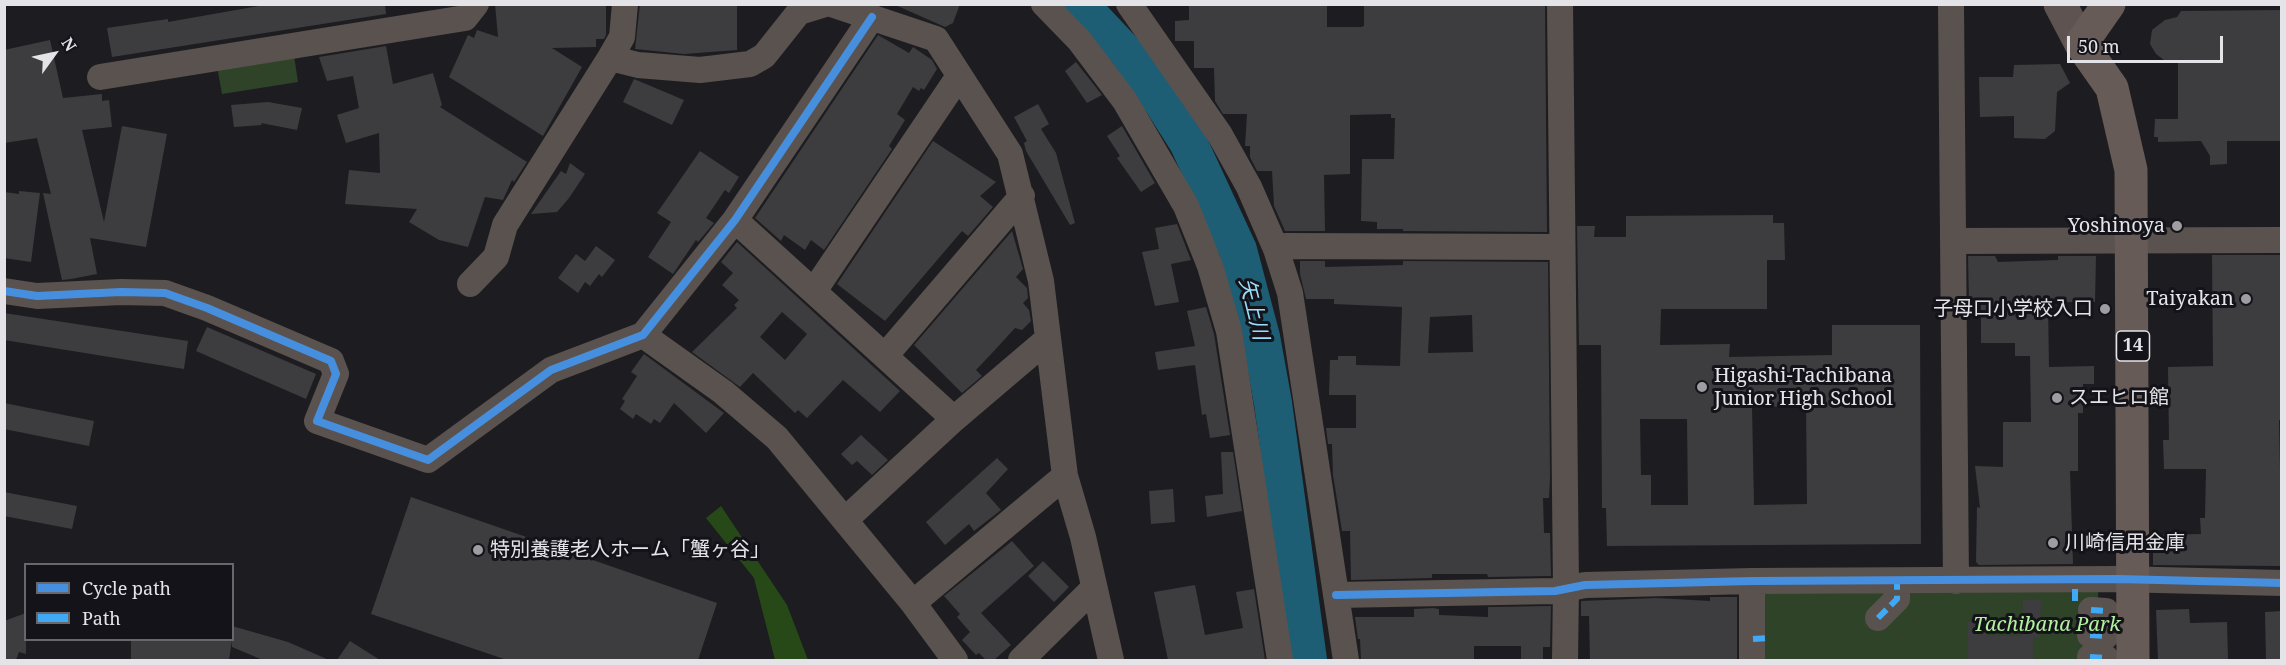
<!DOCTYPE html>
<meta charset="utf-8">
<style>
body{margin:0}
#map{position:relative;width:2286px;height:665px;overflow:hidden;background:#1d1d21;font-family:"Noto Serif",serif}
canvas{display:block}
.frame{position:absolute;inset:0;border:6px solid #e4e4e8;pointer-events:none}
.legend{position:absolute;left:24px;top:563px;width:210px;height:78px;box-sizing:border-box;background:#131319;border:2px solid #67676c;margin:0;padding:8px 10px;list-style:none;font-size:18px;color:#e4e4e8}
.legend li{display:flex;align-items:center;gap:12px;height:30px}
.legend b{width:30px;border:2px solid #67676c}
.north{position:absolute;left:24px;top:24px;width:60px;height:60px;-webkit-text-stroke:4px #131319;paint-order:stroke;rotate:57deg;font-size:16px;font-weight:700;line-height:24px;text-align:center;color:#e4e4e8}
.north::after{content:'';display:block;margin:auto;width:21px;height:27px;background:#e4e4e8;clip-path:polygon(50% 0,100% 100%,50% 72%,0 100%)}
.scale{position:absolute;left:2067px;top:36px;width:156px;height:27px;box-sizing:border-box;border:3px solid #e4e4e8;border-top:0;padding-left:8px;font-size:18px;line-height:21px;white-space:nowrap;color:#e4e4e8;-webkit-text-stroke:4px #131319;paint-order:stroke}
</style>
<div id="map">
<canvas width="2286" height="665"></canvas>
<div class="frame"></div>
<ul class="legend">
<li><b style="height:8px;background:#468fdf"></b>Cycle path</li>
<li><b style="height:8px;background:#3fa9f5"></b>Path</li>
</ul>
<div class="north">N</div>
<div class="scale">50 m</div>
</div>
<script>
const g = document.querySelector('canvas').getContext('2d');
g.lineJoin = 'round';
function paint(path, color) {
  g.fillStyle = color;
  g.fill(path, 'evenodd');
}
function shape(rows) {
  const path = new Path2D();
  for (const r of rows) {
    path.moveTo(r[0], r[1]);
    for (let i = 2; i < r.length; i += 2) path.lineTo(r[i], r[i + 1]);
  }
  return path;
}
function stroke(path, color, width, dash) {
  g.strokeStyle = color;
  g.lineWidth = width;
  g.lineCap = dash ? 'butt' : 'round';
  g.setLineDash(dash || []);
  g.stroke(path);
}
function drawText(font, color, halo, rows, align = 'center') {
  g.font = font + ' "Noto Serif","Noto Sans JP",serif';
  g.lineWidth = 6;
  g.setLineDash([]);
  g.textBaseline = 'middle';
  g.strokeStyle = halo;
  g.fillStyle = color;
  for (const [text, x, y, turn = 0] of rows) {
    g.save();
    g.translate(x, y);
    g.rotate((+turn || 0) * Math.PI / 180);
    g.textAlign = isNaN(turn) ? turn : align;
    if (halo) g.strokeText(text, 0, 0);
    g.fillText(text, 0, 0);
    g.restore();
  }
}
const green = shape([
 [294,56,298,82,222,94,217,66],
 [2098,588,2099,660,1759,660,1758,596,1765,592]
]);
const forest = shape([
 [721,506,787,605,808,660,775,660,754,578,706,518]
]);
const river = shape([
 [1079,4,1129,57,1162,101,1188,142,1238,250,1261,337,1273,403,1308,660]
]);
const building = shape([
 [270,4,385,4,386,14,112,57,107,28,168,19,168,22],
 [495,4,606,6,606,35,604,39,596,39,596,47,552,48,582,67,543,136,449,77,468,35,474,38,477,30,498,37],
 [640,4,737,4,737,50,684,54,635,49],
 [893,4,960,4,953,23,945,27],
 [1189,4,1327,4,1327,27,1361,27,1364,26,1364,4,1545,4,1547,232,1403,231,1403,229,1377,229,1377,222,1361,221,1362,159,1394,159,1395,118,1391,118,1391,114,1350,115,1350,174,1324,175,1325,231,1285,231,1274,206,1272,171,1257,171,1250,157,1250,146,1245,146,1247,114,1223,114,1215,101,1214,68,1194,68,1194,41,1175,41,1175,21,1189,20],
 [2282,10,2282,141,2227,141,2227,164,2210,165,2210,156,2201,141,2158,142,2158,137,2154,137,2155,119,2178,119,2178,63,2164,60,2156,54,2150,44,2152,30,2165,20,2177,17,2181,11],
 [878,35,909,53,913,47,932,60,937,69,924,90,921,88,919,91,913,87,897,114,905,120,889,146,892,149,824,250,811,240,805,250,784,235,781,241,755,218],
 [50,40,63,98,102,94,102,101,109,100,112,127,82,130,104,222,122,126,167,134,146,247,90,238,97,274,71,279,62,280,43,193,51,194,37,138,4,143,4,50],
 [386,46,393,84,433,73,442,105,440,107,527,162,514,182,512,180,503,200,485,197,468,247,439,240,409,222,417,209,345,204,349,170,380,173,379,133,346,143,337,115,359,108,353,76,327,81,319,57],
 [1076,62,1102,95,1087,103,1065,71],
 [2060,64,2070,83,2057,92,2055,131,2045,139,2014,138,2014,116,1980,117,1979,77,2013,77,2014,65],
 [634,79,684,100,672,125,623,102],
 [268,102,302,108,297,130,261,123,262,125,234,127,231,105],
 [1038,104,1049,124,1041,129,1056,153,1075,223,1070,225,1026,151,1024,143,1027,141,1014,117],
 [1122,126,1155,183,1141,192,1117,158,1120,156,1107,136],
 [933,141,996,182,980,196,993,207,968,236,962,231,885,321,837,284],
 [700,151,739,177,729,193,725,190,706,218,714,223,698,242,696,240,673,274,648,257,671,222,657,213],
 [570,163,585,174,569,198,557,212,531,214,561,171,566,174],
 [19,191,40,193,31,262,4,258,4,192,19,194],
 [1773,215,1773,223,1784,223,1785,260,1767,260,1767,309,1661,309,1660,345,1730,344,1729,357,1832,355,1832,325,1920,325,1921,544,1607,546,1606,508,1602,508,1601,345,1579,345,1577,226,1595,226,1594,237,1626,237,1626,216],
 [1806,406,1807,504,1754,505,1752,407],
 [1640,419,1687,419,1688,505,1651,505,1651,475,1641,475],
 [1177,224,1191,260,1171,264,1179,302,1155,306,1142,252,1159,249,1155,228],
 [1012,231,1023,269,1016,277,1027,288,1028,298,1023,303,1029,310,1031,321,1022,330,1015,328,993,352,976,370,982,376,962,393,914,345],
 [737,242,900,391,880,412,843,380,807,418,798,410,795,413,753,373,740,387,692,352,737,308,734,305,739,300,722,285,733,273,721,262],
 [782,312,807,334,785,360,760,337],
 [596,246,615,260,602,277,599,274,590,286,585,282,578,293,558,278,576,254,585,261],
 [2212,255,2282,255,2282,420,2279,420,2282,566,2153,565,2153,535,2201,534,2200,518,2205,518,2206,469,2164,469,2163,440,2169,440,2168,367,2213,366],
 [1968,256,1995,256,1998,262,2058,260,2058,256,2096,256,2095,302,2048,302,2049,367,2094,366,2094,384,2083,384,2083,413,2078,413,2078,471,2070,471,2073,564,1979,565,1976,562,1977,507,1980,508,1975,466,2003,467,2003,422,2031,422,2030,356,2015,356,2015,343,1981,343,1981,304,1969,304],
 [1300,261,1325,261,1325,267,1403,265,1403,261,1548,262,1550,478,1549,498,1543,498,1544,533,1550,533,1551,576,1488,577,1487,574,1432,574,1432,578,1351,580,1350,531,1342,531,1333,475,1332,444,1328,444,1326,428,1356,428,1356,395,1329,395,1330,360,1338,360,1338,356,1356,356,1356,365,1400,366,1402,307,1334,304,1334,299,1306,299,1300,274],
 [1472,315,1473,352,1428,353,1430,317],
 [1206,307,1214,334,1230,435,1210,438,1206,414,1202,415,1195,365,1158,370,1155,352,1195,346,1187,311],
 [4,313,188,341,184,369,4,340],
 [207,327,316,374,306,399,196,351],
 [644,354,724,413,706,433,674,403,660,423,654,419,651,424,636,414,633,419,620,409,625,401,622,399,637,376,631,372],
 [4,403,94,421,89,446,4,429],
 [861,435,888,460,872,475,857,461,852,465,841,454],
 [1221,452,1233,452,1242,511,1207,517,1205,496,1223,494],
 [997,458,1008,469,986,493,1001,510,974,531,969,524,945,545,926,522],
 [1173,489,1175,522,1151,524,1149,491],
 [4,492,77,506,72,529,4,516],
 [411,497,717,603,698,660,507,660,371,614],
 [1012,541,1034,566,981,613,1011,645,994,660,986,660,979,653,976,655,962,640,970,632,957,617,960,614,944,596],
 [1043,561,1069,587,1054,602,1028,576],
 [1195,585,1205,635,1243,628,1236,592,1254,589,1265,660,1168,660,1154,592],
 [1710,597,1737,597,1737,660,1590,660,1589,616,1581,616,1581,601,1656,598,1710,601],
 [2023,600,2041,600,2040,637,2033,637,2033,660,1968,660,1968,622,1987,622,1987,635,2022,636],
 [1551,606,1550,647,1543,647,1543,660,1521,660,1521,646,1474,646,1474,660,1361,660,1360,639,1358,639,1355,617,1414,617,1414,609,1433,608,1439,609,1439,615,1488,617,1488,607],
 [2189,609,2190,623,2227,622,2228,660,2158,660,2156,610],
 [2282,611,2282,660,2266,660,2265,612],
 [26,613,26,654,19,652,16,660,4,660,4,621],
 [232,626,288,642,329,660,263,660,232,647,232,640,229,660,131,660,131,639,232,639],
 [350,641,380,660,337,660]
]);
const street = shape([
 [831,4,936,39,1010,154,1041,281,1065,476,1083,537,1111,660],
 [1044,4,1079,40,1125,101,1186,206,1210,266,1229,331,1280,660],
 [1129,4,1220,135,1249,187,1276,249,1290,293,1346,660],
 [1560,4,1566,588,1565,660],
 [1951,4,1956,581],
 [610,58,638,65,700,70,750,64,764,56,799,12,825,4],
 [100,77,465,18,476,4],
 [735,220,954,419],
 [1953,241,2282,240],
 [1276,249,1285,246,1562,247],
 [470,284,496,257,505,225,610,58,622,37,625,4],
 [4,291,37,296,121,292,165,293,207,308,331,361,336,374,317,421,428,460,551,370,643,335,735,220,872,17],
 [814,291,959,76],
 [643,335,723,392,777,438,913,603,955,660],
 [885,356,1022,196],
 [845,520,954,419,1048,339],
 [1752,581,1752,660],
 [1336,595,1555,591,1585,585,1752,581,2117,579,2282,583],
 [913,603,1065,476],
 [2091,610,2106,611],
 [1878,618,1897,599,1897,582],
 [2090,635,2106,636],
 [2090,657,2106,658],
 [1021,660,1093,589]
]);
const secondary = shape([
 [2060,4,2081,44]
]);
const primary = shape([
 [2081,44,2112,88,2131,170,2133,660],
 [2081,44,2109,4]
]);
const quiet = shape([
 [2075,601,2075,580],
 [2091,610,2106,611],
 [1878,618,1897,599,1897,582],
 [2090,635,2106,636],
 [1753,639,1769,638],
 [2090,657,2106,658]
]);
const cycleway = shape([
 [4,291,37,296,121,292,165,293,207,308,331,361,336,374,317,421,428,460,551,370,643,335,735,220,872,17],
 [1336,595,1555,591,1585,585,1752,581,2117,579,2282,583]
]);
const markers = [
 [2177,226,6,"#9e9ea2"],
 [2246,299,6,"#9e9ea2"],
 [2105,309,6,"#9e9ea2"],
 [1702,387,6,"#9e9ea2"],
 [2057,398,6,"#9e9ea2"],
 [2053,543,6,"#9e9ea2"],
 [478,550,6,"#9e9ea2"]
];
const shields = [
 [2133,346,33]
];
const shieldNames = [
 ["14",2133,346]
];
const poiNames = [
 ["Yoshinoya",2165,226,"right"],
 ["Taiyakan",2234,299,"right"],
 ["子母口小学校入口",2093,309,"right"],
 ["Higashi-Tachibana",1714,376],
 ["Junior High School",1714,399],
 ["スエヒロ館",2069,398],
 ["川崎信用金庫",2065,543],
 ["特別養護老人ホーム「蟹ヶ谷」",490,550]
];
const parkNames = [
 ["Tachibana Park",2047,625]
];
const waterNames = [
 ["矢上川",1253,309,76]
];
paint(green, '#2f4329');
paint(forest, '#274917');
stroke(river, '#1e5e75', 38);
paint(building, '#3d3c3e');
stroke(street, '#5a524e', 26);
stroke(secondary, '#5e5350', 33);
stroke(primary, '#675b57', 33);
stroke(quiet, '#3fa9f5', 6, [12, 6]);
stroke(cycleway, '#468fdf', 8);
for (const [x, y, r, color] of markers) {
  const dot = new Path2D();
  dot.arc(x, y, r, 0, 2 * Math.PI);
  g.fillStyle = color;
  g.fill(dot);
  stroke(dot, '#131319', 2);
}
for (const [x, y, w] of shields) {
  const box = new Path2D();
  box.roundRect(x - w / 2, y - 15, w, 30, 4.5);
  g.fillStyle = '#131319';
  g.fill(box);
  stroke(box, '#e4e4e8', 1.5);
}
drawText('bold 18px', '#e4e4e8', null, shieldNames);
drawText('20px', '#e4e4e8', '#131319', poiNames, 'left');
drawText('italic 20px', '#b3f19d', '#131319', parkNames);
drawText('italic 21px', '#9cdef9', '#131319', waterNames);
</script>
